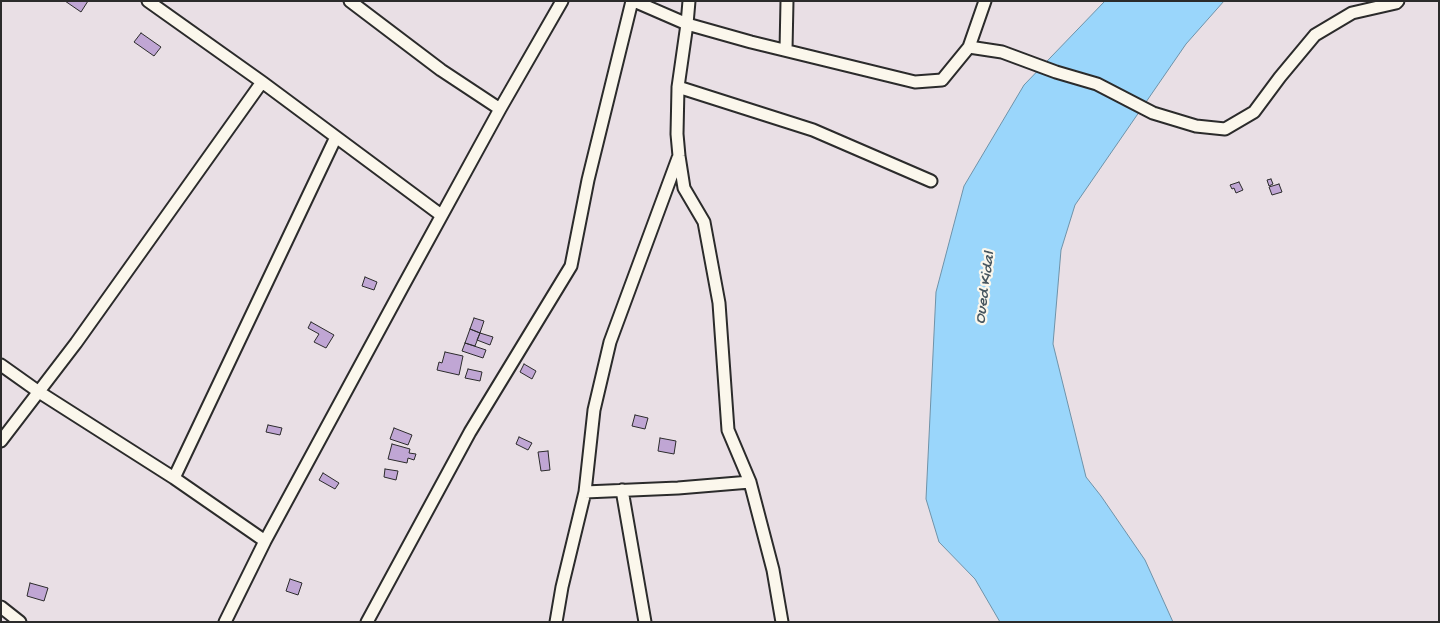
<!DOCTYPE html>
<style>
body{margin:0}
#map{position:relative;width:1440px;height:623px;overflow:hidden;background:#e9dfe5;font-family:"Gochi Hand",sans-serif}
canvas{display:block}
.frame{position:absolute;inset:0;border:2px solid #2b2b2b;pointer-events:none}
</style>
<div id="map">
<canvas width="1440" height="623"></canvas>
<div class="frame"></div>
</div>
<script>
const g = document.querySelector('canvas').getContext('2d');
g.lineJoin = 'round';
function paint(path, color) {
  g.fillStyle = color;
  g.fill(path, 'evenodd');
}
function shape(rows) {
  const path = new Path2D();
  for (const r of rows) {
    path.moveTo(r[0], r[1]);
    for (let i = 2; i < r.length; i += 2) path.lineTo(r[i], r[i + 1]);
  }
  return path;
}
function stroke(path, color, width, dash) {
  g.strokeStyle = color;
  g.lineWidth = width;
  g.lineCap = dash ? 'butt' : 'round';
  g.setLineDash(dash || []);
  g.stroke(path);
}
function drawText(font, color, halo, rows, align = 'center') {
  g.font = font + ' "Gochi Hand",sans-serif';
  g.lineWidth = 4.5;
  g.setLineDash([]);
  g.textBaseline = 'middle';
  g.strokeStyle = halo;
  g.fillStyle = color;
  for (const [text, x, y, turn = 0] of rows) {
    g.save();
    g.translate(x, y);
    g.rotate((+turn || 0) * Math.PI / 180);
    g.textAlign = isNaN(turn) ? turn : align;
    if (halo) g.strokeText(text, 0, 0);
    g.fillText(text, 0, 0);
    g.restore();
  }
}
const water = shape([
 [1105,1,1224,1,1186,44,1075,205,1061,250,1053,344,1086,477,1101,496,1145,560,1173,622,1000,622,975,579,939,542,926,499,936,292,964,186,1024,85,1105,1]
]);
const building = shape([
 [65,1,88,1,81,12,65,1],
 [141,33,161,47,154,56,134,42,141,33],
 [1271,179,1273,184,1269,186,1267,180,1271,179],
 [1239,182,1243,190,1236,193,1234,188,1232,189,1230,185,1239,182],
 [1279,184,1282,192,1272,195,1269,187,1279,184],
 [365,277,377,282,374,290,362,286,365,277],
 [474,318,484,321,480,333,470,329,474,318],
 [311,322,334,335,326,348,314,342,319,334,308,328,311,322],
 [470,329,480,333,475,346,465,343,470,329],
 [480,333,493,337,490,345,477,340,480,333],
 [465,343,486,350,483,358,462,351,465,343],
 [445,352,463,356,459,375,437,370,439,362,442,363,445,352],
 [524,364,536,371,532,379,520,372,524,364],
 [468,369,482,372,480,381,465,378,468,369],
 [635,415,648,418,645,429,632,426,635,415],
 [268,425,282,428,280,435,266,432,268,425],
 [394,428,412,435,408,445,390,439,394,428],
 [519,437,532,443,528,450,516,444,519,437],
 [660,438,676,441,674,454,658,451,660,438],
 [392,444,410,449,409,453,416,454,414,460,408,458,407,463,388,459,392,444],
 [548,451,550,470,541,471,538,452,548,451],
 [385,469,398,471,396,480,384,477,385,469],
 [323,473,339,483,335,489,319,480,323,473],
 [290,579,302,583,298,595,286,591,290,579],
 [30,583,48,588,44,601,27,596,30,583]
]);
const street = shape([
 [148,1,262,82,441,215],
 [350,1,441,70,500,109],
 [634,1,687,24,751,42,915,82,942,80,969,47,985,1],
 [689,1,687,24,678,87,677,134,679,156,684,188,704,222,719,303,728,430,750,482,773,570,782,622],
 [969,47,1002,52,1056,72,1097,84,1153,113,1196,126,1225,129,1254,112,1280,77,1315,35,1352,13,1396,3,1398,1],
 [786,50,787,1],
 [678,87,813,130,931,181],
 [1,365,39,392,174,478,265,541],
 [1,441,76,343,262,82],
 [174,478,336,137],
 [622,490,645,622],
 [585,492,678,488,750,482],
 [1,607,20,622],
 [225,622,265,541,402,288,500,109,562,1],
 [367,622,470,432,571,266,588,180,632,1],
 [556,622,562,587,585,492,594,410,610,342,678,158]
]);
const waterNames = [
 ["Oued Kidal",986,288,-82]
];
paint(water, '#9ad6fb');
stroke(water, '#6e92a8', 1);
paint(building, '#c0a6d4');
stroke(building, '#2b2b2b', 1);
stroke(street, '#2b2b2b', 15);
stroke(street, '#fbf7ec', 11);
drawText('italic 16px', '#47565f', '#fbf7ec', waterNames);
</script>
